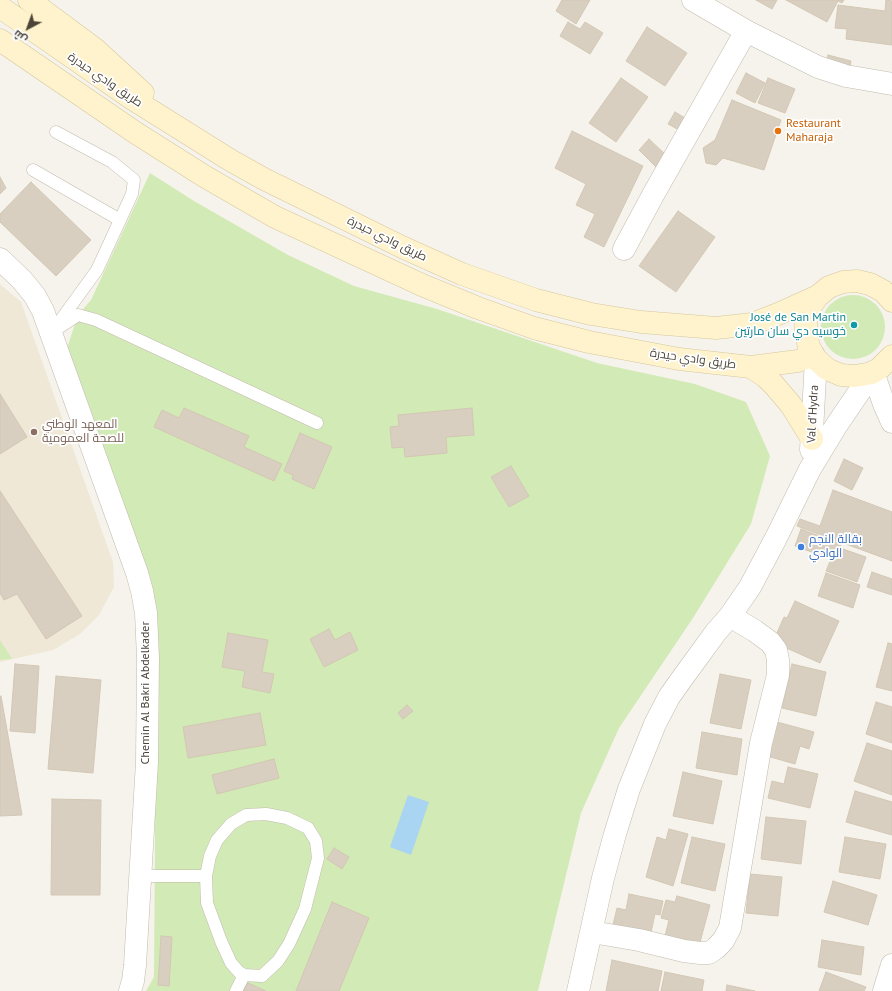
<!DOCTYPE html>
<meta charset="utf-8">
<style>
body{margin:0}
#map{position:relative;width:892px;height:991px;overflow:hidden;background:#f6f3ec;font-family:"PT Sans",Cairo,sans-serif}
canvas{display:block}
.north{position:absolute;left:8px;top:8px;width:40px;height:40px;-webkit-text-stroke:3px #fff;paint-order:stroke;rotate:221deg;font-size:11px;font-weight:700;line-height:16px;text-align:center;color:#4b4439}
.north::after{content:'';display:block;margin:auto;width:14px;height:18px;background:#4b4439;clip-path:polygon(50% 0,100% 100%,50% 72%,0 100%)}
</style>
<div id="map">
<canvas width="892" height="991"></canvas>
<div class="north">ش</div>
</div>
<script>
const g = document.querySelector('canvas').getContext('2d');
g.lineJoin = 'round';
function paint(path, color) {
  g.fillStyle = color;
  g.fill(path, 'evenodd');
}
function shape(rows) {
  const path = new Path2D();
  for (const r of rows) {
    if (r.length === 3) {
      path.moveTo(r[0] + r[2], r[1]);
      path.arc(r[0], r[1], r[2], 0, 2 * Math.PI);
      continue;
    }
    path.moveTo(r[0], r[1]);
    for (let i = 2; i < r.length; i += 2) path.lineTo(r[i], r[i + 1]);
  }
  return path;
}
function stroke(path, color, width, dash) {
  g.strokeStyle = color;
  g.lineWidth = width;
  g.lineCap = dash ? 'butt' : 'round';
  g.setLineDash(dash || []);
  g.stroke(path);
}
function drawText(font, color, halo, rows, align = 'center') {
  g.font = font + ' "PT Sans",Cairo,sans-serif';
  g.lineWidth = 3.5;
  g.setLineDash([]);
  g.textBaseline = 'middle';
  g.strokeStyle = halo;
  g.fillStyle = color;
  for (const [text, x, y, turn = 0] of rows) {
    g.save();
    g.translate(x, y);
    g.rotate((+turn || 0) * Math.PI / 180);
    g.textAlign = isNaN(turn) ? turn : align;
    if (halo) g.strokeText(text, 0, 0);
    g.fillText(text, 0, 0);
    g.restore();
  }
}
const education = shape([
 [0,284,21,302,113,562,114,587,99,615,80,634,53,650,0,662]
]);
const green = shape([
 [150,173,194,201,288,255,354,286,437,309,597,363,695,384,746,402,770,456,751,524,693,618,619,728,581,813,538,991,146,991,154,977,155,837,152,594,67,348,78,315,91,300],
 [853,327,32],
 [0,640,12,659,0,660]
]);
const water = shape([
 [408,795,429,802,411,855,390,847]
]);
const building = shape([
 [562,0,590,0,576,24,556,11,562,0],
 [756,0,777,0,772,9,756,0],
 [786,0,844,0,842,3,838,1,827,22,786,0],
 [886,0,892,1,892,45,846,39,847,29,835,28,838,5,885,11,886,0],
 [568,22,580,29,585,22,603,33,590,54,560,36,568,22],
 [647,27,687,53,665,86,626,61,647,27],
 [828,55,851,61,849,72,826,66,828,55],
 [746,73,765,83,755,103,736,93,746,73],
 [621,78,648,97,616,142,589,123,621,78],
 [768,78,795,89,785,113,758,103,768,78],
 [732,100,781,120,764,170,723,158,716,165,706,163,703,148,715,140,732,100],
 [675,112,685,118,679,130,668,124,675,112],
 [572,131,643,166,604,247,584,237,595,214,576,205,586,184,555,168,572,131],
 [649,139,667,156,657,168,639,150,649,139],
 [0,177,6,188,0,194,0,177],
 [31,182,91,240,56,276,0,222,0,214,31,182],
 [678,211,715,237,676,292,639,266,678,211],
 [0,394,27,437,0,454,0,394],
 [184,408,249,436,244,447,282,464,274,481,154,427,162,410,179,418,184,408],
 [472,408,474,435,446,437,447,453,405,457,404,447,392,448,390,427,399,426,398,415,472,408],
 [300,433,332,447,314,489,292,479,293,475,284,471,300,433],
 [844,459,863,468,852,490,834,481,844,459],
 [511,466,529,496,509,507,491,477,511,466],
 [833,490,892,512,892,561,797,526,800,519,820,526,833,490],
 [0,491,82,616,46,639,17,594,4,600,0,593,0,491],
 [801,529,841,544,840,548,866,557,857,582,826,571,831,559,795,546,801,529],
 [872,572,892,579,892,595,867,587,872,572],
 [826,573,860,585,853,608,818,596,826,573],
 [795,601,839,621,820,663,773,642,784,617,787,618,795,601],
 [329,629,335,640,350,632,358,650,324,667,310,639,329,629],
 [228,633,268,640,262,672,274,674,270,693,242,687,245,671,222,667,228,633],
 [888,643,892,644,892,691,876,687,888,643],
 [15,664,39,666,35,733,10,731,15,664],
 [792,664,826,672,816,716,782,708,792,664],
 [720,674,751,680,741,729,710,723,720,674],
 [56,676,101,680,93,773,48,769,56,676],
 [1,696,22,815,0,816,0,697,1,696],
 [876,702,892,707,892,743,866,734,876,702],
 [407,705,413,711,403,719,398,713,407,705],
 [260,713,266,745,188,758,183,727,260,713],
 [777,722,814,732,809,749,800,746,795,764,767,756,777,722],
 [702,732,742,739,737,775,696,768,702,732],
 [867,743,892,751,892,795,854,781,867,743],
 [274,759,279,778,217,794,212,775,274,759],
 [788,767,818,774,810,808,768,798,772,781,784,784,788,767],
 [683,772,722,781,713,824,673,816,683,772],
 [855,791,892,802,892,835,846,822,855,791],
 [52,799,101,800,100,895,51,895,52,799],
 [766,817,806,821,801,864,761,859,766,817],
 [669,829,688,834,673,886,646,877,657,837,666,840,669,829],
 [692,837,725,844,715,891,681,883,692,837],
 [845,837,886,844,880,879,839,872,845,837],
 [334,848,349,857,342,869,327,859,334,848],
 [750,874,782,877,778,916,746,913,750,874],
 [833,881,877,895,868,925,824,912,833,881],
 [629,894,663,901,660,915,655,914,650,937,612,929,617,908,626,910,629,894],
 [677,896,710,905,699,946,665,936,669,920,661,918,666,900,675,902,677,896],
 [332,902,369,918,339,991,296,991,332,902],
 [161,936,172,937,169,986,158,985,161,936],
 [822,940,864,947,861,975,818,967,822,940],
 [612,960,662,971,658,991,606,991,612,960],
 [665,972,704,980,702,991,661,991,665,972],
 [826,972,866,987,864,991,819,991,826,972],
 [248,983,266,991,243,991,248,983],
 [727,985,755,991,726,991,727,985]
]);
const lane = shape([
 [56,132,112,162,134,180,132,194,97,270,52,332,78,315,96,320,317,423],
 [33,170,120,220],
 [266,814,287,818,308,828,316,841,318,858,305,909,289,944,278,961,262,976,244,975,239,972,231,963,221,941,207,903,206,876,210,856,217,840,231,824,246,815,266,814],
 [140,876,206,876],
 [236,991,244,975]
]);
const street = shape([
 [693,0,746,31,818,67,846,76,892,84],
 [624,249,653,195,746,31],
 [0,259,22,280,35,296,43,311,137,573,142,591,146,613,148,658,147,762,135,965,133,981,130,991],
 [873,372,884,404,892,422],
 [811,450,816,359],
 [592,932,639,940,684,951,700,953,709,953,716,948,723,941,730,928,761,743,778,675,778,660,776,650,770,642,755,631,730,616],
 [578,991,603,878,615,834,629,789,655,724,669,697,681,680,716,632,730,616,750,587,776,538,810,469,836,426,872,373],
 [884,991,892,965]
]);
const secondary = shape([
 [29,0,95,49,143,93],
 [0,7,131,98,230,160,264,179,402,247,462,274,536,300,591,314,641,322,716,328,752,324,778,314,818,296],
 [0,40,136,133,204,176,275,217,422,285,478,308,534,328,589,342,679,359,751,367,798,361,814,355],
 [892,301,883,291,870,284,857,281,843,282,829,287,818,296,810,307,806,320,806,334,809,347,816,359,827,369,841,375,855,376,872,373,880,368,892,356],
 [751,367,766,377,774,385,791,405,812,439]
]);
const markers = [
 [778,131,4,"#e8710a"],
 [854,325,4,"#0f9aa8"],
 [34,432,4,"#8d6e63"],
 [801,547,4,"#3f7fe0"]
];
const streetNames = [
 ["طريق وادي حيدرة",105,80,34],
 ["طريق وادي حيدرة",387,239,26],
 ["طريق وادي حيدرة",693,359,8],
 ["Val d'Hydra",813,414,-87],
 ["Chemin Al Bakri Abdelkader",146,693,-90]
];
const foodNames = [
 ["Restaurant",786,124],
 ["Maharaja",786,138]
];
const cultureNames = [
 ["José de San Martin",846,318],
 ["خوسيه دي سان مارتين",846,332]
];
const educationNames = [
 ["المعهد الوطني",42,425],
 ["للصحة العمومية",42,439]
];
const shopNames = [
 ["بقالة النجم",809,540],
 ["الوادي",809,554]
];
paint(education, '#efe8d6');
paint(green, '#d2eab5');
paint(water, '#a9d4f2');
paint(building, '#d8cfc1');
stroke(building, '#d3c7b4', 1);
stroke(lane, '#c2bbae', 13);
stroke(street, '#c2bbae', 23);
stroke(secondary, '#d6c79b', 23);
stroke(lane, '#fff', 12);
stroke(street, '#fff', 22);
stroke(secondary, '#fff3cd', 22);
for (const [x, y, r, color] of markers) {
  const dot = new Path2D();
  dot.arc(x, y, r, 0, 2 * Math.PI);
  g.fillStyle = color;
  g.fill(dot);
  stroke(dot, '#fff', 1.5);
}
drawText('12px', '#4b4439', '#fff', streetNames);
drawText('12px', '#c56008', '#fff', foodNames, 'left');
drawText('12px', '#0d838f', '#fff', cultureNames, 'right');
drawText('12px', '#785e54', '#fff', educationNames, 'left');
drawText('12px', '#366cbe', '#fff', shopNames, 'left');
</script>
